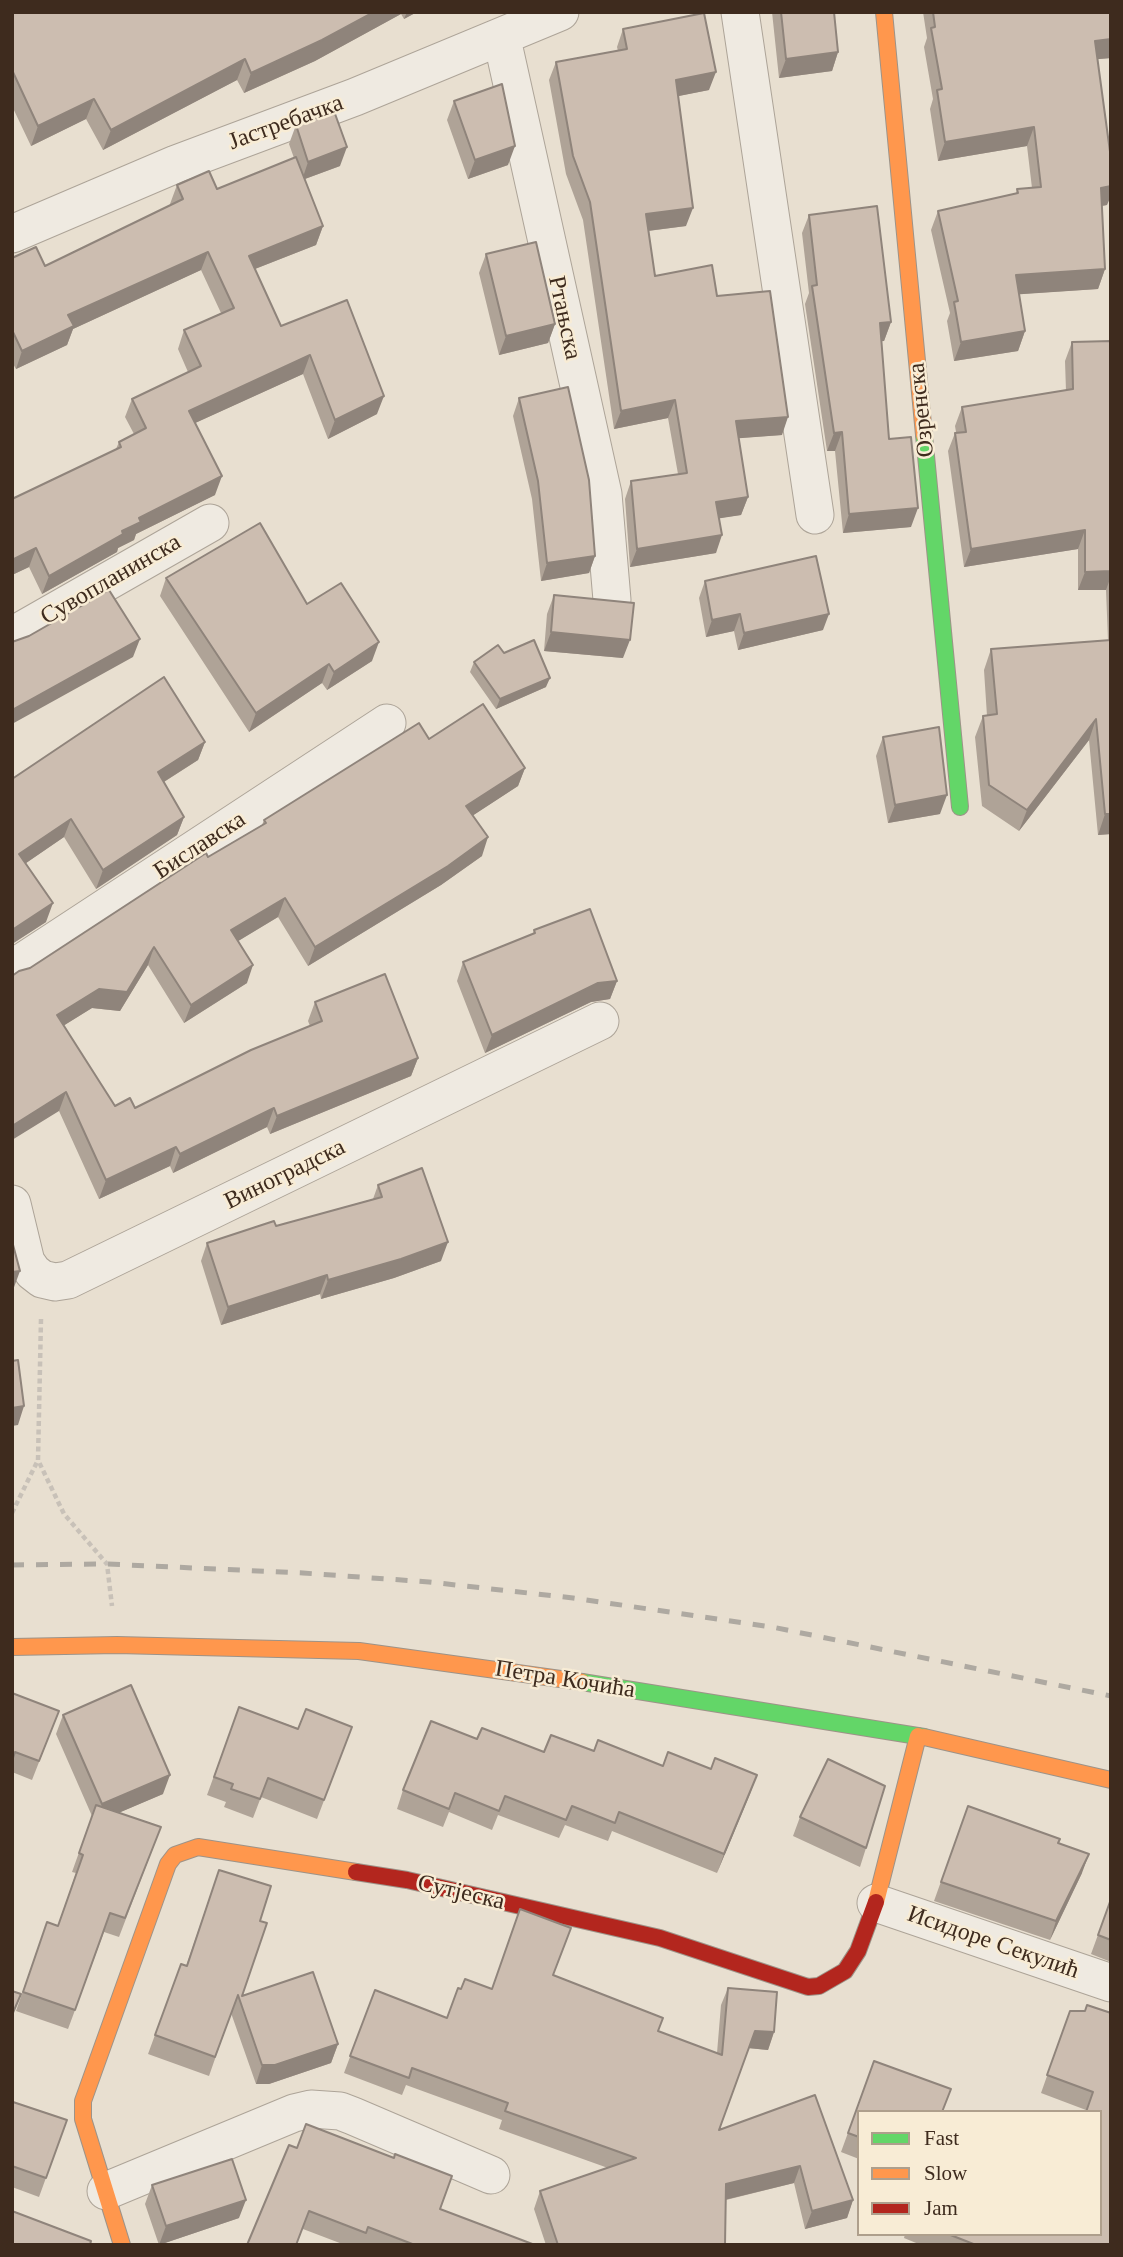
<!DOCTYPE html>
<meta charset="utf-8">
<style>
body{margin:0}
#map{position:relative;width:1123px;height:2257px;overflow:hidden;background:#e8dfd0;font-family:Georgia,serif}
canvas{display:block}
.frame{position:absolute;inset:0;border:14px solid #3e2b1e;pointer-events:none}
.legend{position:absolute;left:857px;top:2110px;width:245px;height:126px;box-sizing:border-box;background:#f8ecd5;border:2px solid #ae9f8c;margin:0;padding:9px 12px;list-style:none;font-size:21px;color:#3e2b1e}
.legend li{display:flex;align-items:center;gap:14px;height:35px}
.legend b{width:35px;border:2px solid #ae9f8c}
</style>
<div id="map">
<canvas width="1123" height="2257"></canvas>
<div class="frame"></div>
<ul class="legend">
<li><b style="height:9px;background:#63d668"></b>Fast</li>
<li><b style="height:9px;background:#ff974d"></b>Slow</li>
<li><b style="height:9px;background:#b3261e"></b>Jam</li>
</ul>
</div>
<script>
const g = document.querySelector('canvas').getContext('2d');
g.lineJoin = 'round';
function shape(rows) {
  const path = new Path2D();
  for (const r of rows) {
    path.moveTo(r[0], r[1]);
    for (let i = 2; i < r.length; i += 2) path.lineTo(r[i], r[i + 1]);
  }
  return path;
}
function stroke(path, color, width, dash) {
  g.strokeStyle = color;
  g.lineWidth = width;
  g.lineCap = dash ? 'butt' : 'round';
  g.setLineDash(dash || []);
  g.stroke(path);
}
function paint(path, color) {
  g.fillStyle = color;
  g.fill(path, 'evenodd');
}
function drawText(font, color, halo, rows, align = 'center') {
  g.font = font + ' Georgia,serif';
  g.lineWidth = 5;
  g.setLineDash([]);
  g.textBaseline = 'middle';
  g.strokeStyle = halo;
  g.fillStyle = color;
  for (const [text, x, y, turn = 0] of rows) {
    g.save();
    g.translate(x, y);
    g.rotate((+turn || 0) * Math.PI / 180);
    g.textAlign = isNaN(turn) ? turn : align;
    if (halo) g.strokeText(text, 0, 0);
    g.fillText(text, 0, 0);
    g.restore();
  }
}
const path = shape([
 [41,1319,38,1460,64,1514,107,1564,112,1606],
 [12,1513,38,1460]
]);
const street = shape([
 [740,12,815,515],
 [502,39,603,494,612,600],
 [12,234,176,164,355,97,560,12],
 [12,636,210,523],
 [12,969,387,723],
 [12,1204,26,1262,33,1272,42,1279,55,1282,68,1280,600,1021],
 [876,1903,1111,1983],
 [106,2191,294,2113,311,2109,340,2111,353,2116,491,2175]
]);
const fast = shape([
 [924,435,960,807],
 [582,1682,924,1737]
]);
const slow = shape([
 [884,12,924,435],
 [12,1647,117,1645,359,1651,582,1682],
 [924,1737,1111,1780],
 [876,1902,918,1736],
 [122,2245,83,2119,83,2101,168,1864,175,1855,198,1847,356,1872]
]);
const jam = shape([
 [356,1872,407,1880,660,1938,808,1987,819,1986,845,1971,858,1951,876,1902]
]);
const rail = shape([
 [12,1565,107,1564,303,1573,429,1582,573,1598,772,1627,1111,1696]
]);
const wall = shape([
 [12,12,417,12,404,19,401,14,315,61,244,93,237,80,103,150,86,119,31,146,12,106],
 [772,12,834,12,838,52,832,71,779,78],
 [923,12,1111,12,1111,58,1098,59,1107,205,1102,206,1105,269,1098,289,1019,294,1025,331,1018,351,954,361,947,321,950,313,931,230,938,211,1016,194,1017,189,1032,188,1027,146,938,161,930,109,933,99,924,47,927,38],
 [623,29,709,90,678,96,686,226,648,231,655,276,717,296,782,435,739,438,748,497,741,515,719,518,716,553,630,567,625,499,631,481,678,474,668,418,614,429,583,220,566,174,549,80,556,62,618,51,617,47],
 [454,101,508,165,468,179,447,120],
 [296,125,340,166,305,179,323,226,316,245,255,269,281,326,377,414,328,439,303,374,195,423,215,495,136,534,134,540,118,548,117,552,42,594,29,567,12,575,116,449,119,442,134,434,125,417,132,399,188,372,178,349,184,330,221,313,201,270,73,329,67,345,16,369,12,362,12,258,45,266,171,205,170,204,177,185,217,189,294,158,289,144],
 [809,215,891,322,884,341,881,341,889,439,911,527,843,533,835,451,827,451,805,304,809,293,802,233],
 [486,254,555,324,548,343,499,355,479,273],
 [1111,341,1111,834,1098,835,1089,740,1019,831,982,806,975,737,983,716,987,716,984,670,991,649,1108,640,1106,590,1078,590,1078,549,964,567,948,451,955,433,956,432,955,426,962,407,1066,391,1065,361,1072,342],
 [519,398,595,556,589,573,541,581,532,499,513,416],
 [166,578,307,604,372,661,327,690,322,683,249,732,160,596],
 [705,581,823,630,738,650,734,631,706,637,699,598],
 [554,595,623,658,544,651,547,614],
 [504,653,546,687,496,709,470,672,474,662],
 [883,737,940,814,888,823,876,756],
 [429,739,525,768,518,786,473,815,482,856,441,885,308,966,278,917,238,941,247,983,184,1023,148,965,120,1011,92,1008,63,1026,115,1106,135,1108,310,1026,308,1021,315,1002,418,1058,411,1076,270,1134,267,1127,173,1173,170,1166,99,1199,59,1111,30,968,208,857,262,825,264,820],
 [205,742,198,760,164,782,184,817,177,835,96,889,64,837,26,863,46,922,12,944,12,779],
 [534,930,617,981,610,999,591,1002,485,1053,457,981,463,962,533,934],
 [378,1185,441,1261,394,1278,321,1299,320,1294,221,1325,201,1261,207,1243,276,1226,373,1199],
 [12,1693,59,1711,32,1780,12,1772],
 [239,1707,345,1745,317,1819,261,1797,253,1818,224,1807,226,1802,207,1795],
 [63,1715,163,1794,118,1813,161,1827,119,1937,104,1932,68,2029,16,2011,47,1922,58,1926,76,1873,72,1872,92,1816,56,1734],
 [477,1739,544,1752,594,1751,663,1766,711,1769,757,1775,717,1873,612,1831,608,1841,565,1825,559,1838,498,1815,492,1830,449,1812,443,1827,397,1809,403,1790],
 [968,1806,1082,1873,1050,1940,934,1901],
 [800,1817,866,1848,860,1867,793,1836],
 [219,1870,260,1921,242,1996,338,2044,331,2063,269,2084,256,2084,231,2013,209,2076,148,2054,181,1964,186,1966],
 [1111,1899,1111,1962,1091,1954],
 [553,1975,658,2031,717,2053,721,2005,728,1988,774,2032,768,2050,748,2048,719,2130,815,2095,853,2200,847,2218,805,2229,794,2183,726,2200,725,2245,546,2245,534,2209,540,2191,608,2168,499,2129,502,2120,406,2085,402,2095,344,2073,375,1990,447,2018,461,1989,492,1989],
 [1070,2011,1085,2011,1111,2245,921,2245,904,2238,905,2234,1100,2234,1086,2110,1041,2093],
 [874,2061,859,2112,859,2159,841,2152],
 [12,2104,67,2120,39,2197,12,2187],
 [289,2145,440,2209,535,2245,345,2245,303,2229],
 [152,2185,239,2218,159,2245,145,2204]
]);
const shadedWall = shape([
 [374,12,402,12,401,14,315,61,244,93,251,73],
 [407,12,417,12,404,19],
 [1111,39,1111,58,1088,60,1095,41],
 [838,52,832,71,779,78,786,59],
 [245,59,237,80,103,150,111,130],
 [716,72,709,90,669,98,676,80],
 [94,99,86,119,31,146,38,126],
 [1034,127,1027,146,938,161,945,142],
 [515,146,508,165,468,179,475,160],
 [347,147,340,166,302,180,308,162],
 [1111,186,1111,196,1107,205,1094,207,1101,188],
 [693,208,686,226,639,232,646,214],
 [323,226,316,245,242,274,249,256],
 [208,252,201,270,73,329,67,345,16,369,22,351,68,315],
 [1105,269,1098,289,1009,295,1016,275],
 [891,322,884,341,873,342,880,323],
 [555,324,548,343,499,355,506,336],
 [1025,331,1018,351,954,361,961,342],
 [310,355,303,374,182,429,189,411],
 [384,396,377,414,328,439,335,420],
 [675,400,668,418,614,429,621,411],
 [788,417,782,435,729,439,736,421],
 [842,432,835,451,827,451,834,433],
 [222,476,215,495,136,534,134,540,118,548,117,552,42,594,49,576,122,531,139,518],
 [748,497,741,515,709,520,716,502],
 [918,508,911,527,843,533,849,514],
 [1085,530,1078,549,964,567,971,549],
 [722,535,716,553,630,567,637,549],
 [36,548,29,567,12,575,12,560],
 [595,556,589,573,541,581,547,563],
 [1111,571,1111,576,1106,590,1078,590,1085,572],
 [740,614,734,631,706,637,712,620],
 [829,614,823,630,738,650,744,633],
 [551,632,630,640,623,658,544,651],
 [140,639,133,657,12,724,12,710],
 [379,642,372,661,327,690,334,672],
 [329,664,322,683,249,732,256,713],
 [550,678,546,687,496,709,500,699],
 [1096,719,1089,740,1019,831,1027,810],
 [205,742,198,760,151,790,158,772],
 [525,768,518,786,460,824,466,806],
 [947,795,940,814,888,823,895,805],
 [1105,814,1111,814,1111,834,1098,835],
 [184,817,177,835,96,889,103,870],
 [71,819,64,837,13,872,19,854],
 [488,837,482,856,441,885,308,966,315,947],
 [285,898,278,917,225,949,231,930],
 [53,903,46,922,12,944,12,930],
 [154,947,148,965,120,1011,92,1008,50,1034,57,1015],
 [253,965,247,983,184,1023,191,1005],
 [617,981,610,999,591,1002,485,1053,492,1035,598,983],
 [418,1058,411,1076,270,1134,277,1116],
 [66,1092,59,1111,12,1140,12,1126],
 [274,1108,267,1127,173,1173,180,1154],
 [176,1147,170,1166,99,1199,106,1180],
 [448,1242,441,1261,394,1278,321,1299,328,1280],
 [20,1271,13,1290,12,1290,12,1272],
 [327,1275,320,1294,221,1325,228,1307],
 [24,1406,18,1425,12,1426,12,1408],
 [170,1775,163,1794,95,1823,102,1804],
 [757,1775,750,1794,717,1873,724,1854],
 [1089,1854,1082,1873,1050,1940,1056,1921],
 [755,2031,774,2032,768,2050,748,2048],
 [338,2044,331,2063,269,2084,256,2084,262,2065],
 [800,2166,794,2183,720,2201,726,2184],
 [246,2200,239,2218,159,2245,166,2226],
 [853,2200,847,2218,805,2229,812,2211]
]);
const building = shape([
 [12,12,374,12,322,40,251,73,245,59,111,130,94,99,38,126,12,70,12,12],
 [781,12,834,12,838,52,786,59,781,12],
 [933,12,1111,12,1111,39,1095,41,1111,159,1111,186,1101,188,1105,269,1016,275,1025,331,961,342,954,302,958,301,938,211,1018,193,1017,189,1041,187,1034,127,945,142,937,90,942,89,931,28,935,27,933,12],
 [704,13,716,72,676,80,693,208,646,214,655,276,712,265,717,296,770,291,788,417,736,421,748,497,716,502,722,535,637,549,631,481,687,473,675,400,621,411,590,202,573,156,556,62,627,49,623,29,704,13],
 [502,84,515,146,475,160,454,101,502,84],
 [334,111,347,147,308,162,296,125,334,111],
 [296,157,323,226,249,256,281,326,347,300,384,396,335,420,310,355,189,411,222,476,139,518,141,522,122,531,123,534,49,576,36,548,12,560,12,499,121,447,119,442,146,428,132,399,201,366,184,330,234,308,208,252,68,315,74,326,22,351,12,330,12,258,36,247,45,266,183,199,177,185,209,171,217,189,296,157],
 [877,206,891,322,880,323,889,439,911,437,918,508,849,514,842,432,834,433,812,286,817,285,809,215,877,206],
 [536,242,555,324,506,336,486,254,536,242],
 [1111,341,1111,571,1085,572,1085,530,971,549,955,433,966,432,962,407,1073,389,1072,342,1111,341],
 [568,387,589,480,595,556,547,563,538,481,519,398,568,387],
 [260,523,307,604,341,583,379,642,334,672,329,664,256,713,166,578,260,523],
 [816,556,829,614,744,633,740,614,712,620,705,581,816,556],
 [109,590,140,639,12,710,12,642,29,636,109,590],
 [554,595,634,603,630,640,551,632,554,595],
 [534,640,550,678,500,699,474,662,498,645,504,653,534,640],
 [1111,640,1111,814,1105,814,1096,719,1027,810,989,785,983,716,997,714,991,649,1111,640],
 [164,677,205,742,158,772,184,817,103,870,71,819,19,854,53,903,12,930,12,779,164,677],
 [483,704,525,768,466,806,488,837,448,866,315,947,285,898,231,930,253,965,191,1005,154,947,127,992,99,989,57,1015,115,1106,130,1098,135,1108,251,1050,322,1021,315,1002,385,974,418,1058,277,1116,274,1108,180,1154,176,1147,106,1180,66,1092,12,1126,12,976,19,971,30,968,206,853,208,857,266,823,264,820,419,723,429,739,483,704],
 [939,727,947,795,895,805,883,737,939,727],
 [590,909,617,981,598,983,492,1035,463,962,535,933,534,930,590,909],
 [422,1168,448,1242,401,1259,328,1280,327,1275,228,1307,207,1243,274,1221,276,1226,382,1197,378,1185,422,1168],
 [12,1241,20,1271,12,1272,12,1241],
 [18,1360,24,1406,12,1408,12,1361,18,1360],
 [131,1685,170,1775,102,1804,63,1715,131,1685],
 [12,1693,59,1711,39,1761,15,1752,12,1761,12,1693],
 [239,1707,298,1729,306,1709,352,1727,324,1800,268,1778,260,1799,231,1789,233,1784,214,1777,239,1707],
 [431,1721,477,1739,482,1728,544,1752,551,1735,594,1751,598,1740,663,1766,668,1752,711,1769,715,1758,757,1775,724,1854,619,1812,615,1823,572,1806,566,1820,505,1796,499,1811,455,1793,449,1809,403,1790,431,1721],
 [828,1759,885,1786,866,1848,800,1817,828,1759],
 [96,1805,161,1827,125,1918,110,1913,75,2010,23,1992,47,1922,58,1926,83,1855,79,1853,96,1805],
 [968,1806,1060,1839,1058,1843,1089,1854,1056,1921,941,1882,968,1806],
 [219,1870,271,1886,260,1921,267,1923,242,1996,313,1972,338,2044,275,2065,262,2065,238,1995,215,2057,155,2035,181,1964,187,1966,219,1870],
 [1111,1899,1111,1940,1098,1935,1111,1899],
 [520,1909,571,1928,553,1975,663,2018,658,2031,722,2055,728,1988,777,1992,774,2032,755,2031,719,2130,815,2095,853,2200,812,2211,800,2166,726,2184,725,2245,558,2245,540,2191,636,2158,505,2111,508,2103,412,2068,409,2078,350,2056,375,1990,447,2018,458,1988,461,1989,465,1979,492,1989,520,1909],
 [12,1991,21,1994,12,2015,12,1991],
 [1087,2005,1111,2013,1111,2245,976,2245,948,2234,1100,2234,1100,2112,1086,2112,1093,2092,1047,2075,1070,2011,1085,2011,1087,2005],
 [874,2061,951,2089,942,2112,859,2112,859,2137,848,2133,874,2061],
 [13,2102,67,2120,46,2178,12,2166,12,2104,13,2102],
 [306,2124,394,2158,395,2154,452,2176,440,2209,535,2245,415,2245,368,2227,366,2233,309,2211,296,2245,247,2245,289,2145,297,2148,306,2124],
 [232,2159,246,2200,166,2226,152,2185,232,2159],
 [12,2211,91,2241,90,2245,12,2245,12,2211]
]);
const streetNames = [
 ["Јастребачка",286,123,-20],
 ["Ртањска",564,318,78],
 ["Озренска",922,410,-96],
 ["Сувопланинска",111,580,-30],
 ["Биславска",200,846,-33],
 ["Виноградска",285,1175,-26],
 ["Петра Кочића",565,1680,9],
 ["Сутјеска",461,1893,13],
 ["Исидоре Секулић",993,1943,19]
];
stroke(street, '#ada498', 39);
stroke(fast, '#9d9388', 18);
stroke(slow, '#9d9388', 18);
stroke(jam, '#9d9388', 18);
stroke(path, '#c8c1b8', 4.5, [5, 3.5]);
stroke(street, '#efeae1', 37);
stroke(fast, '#63d668', 16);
stroke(slow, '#ff974d', 16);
stroke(jam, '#b3261e', 16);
stroke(rail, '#aea9a1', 5, [12, 12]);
paint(wall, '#afa397');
paint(shadedWall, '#8f847b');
paint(building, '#ccbdb0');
stroke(building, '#8f847b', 2);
drawText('24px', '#3e2b1e', '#f8ecd5', streetNames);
</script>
